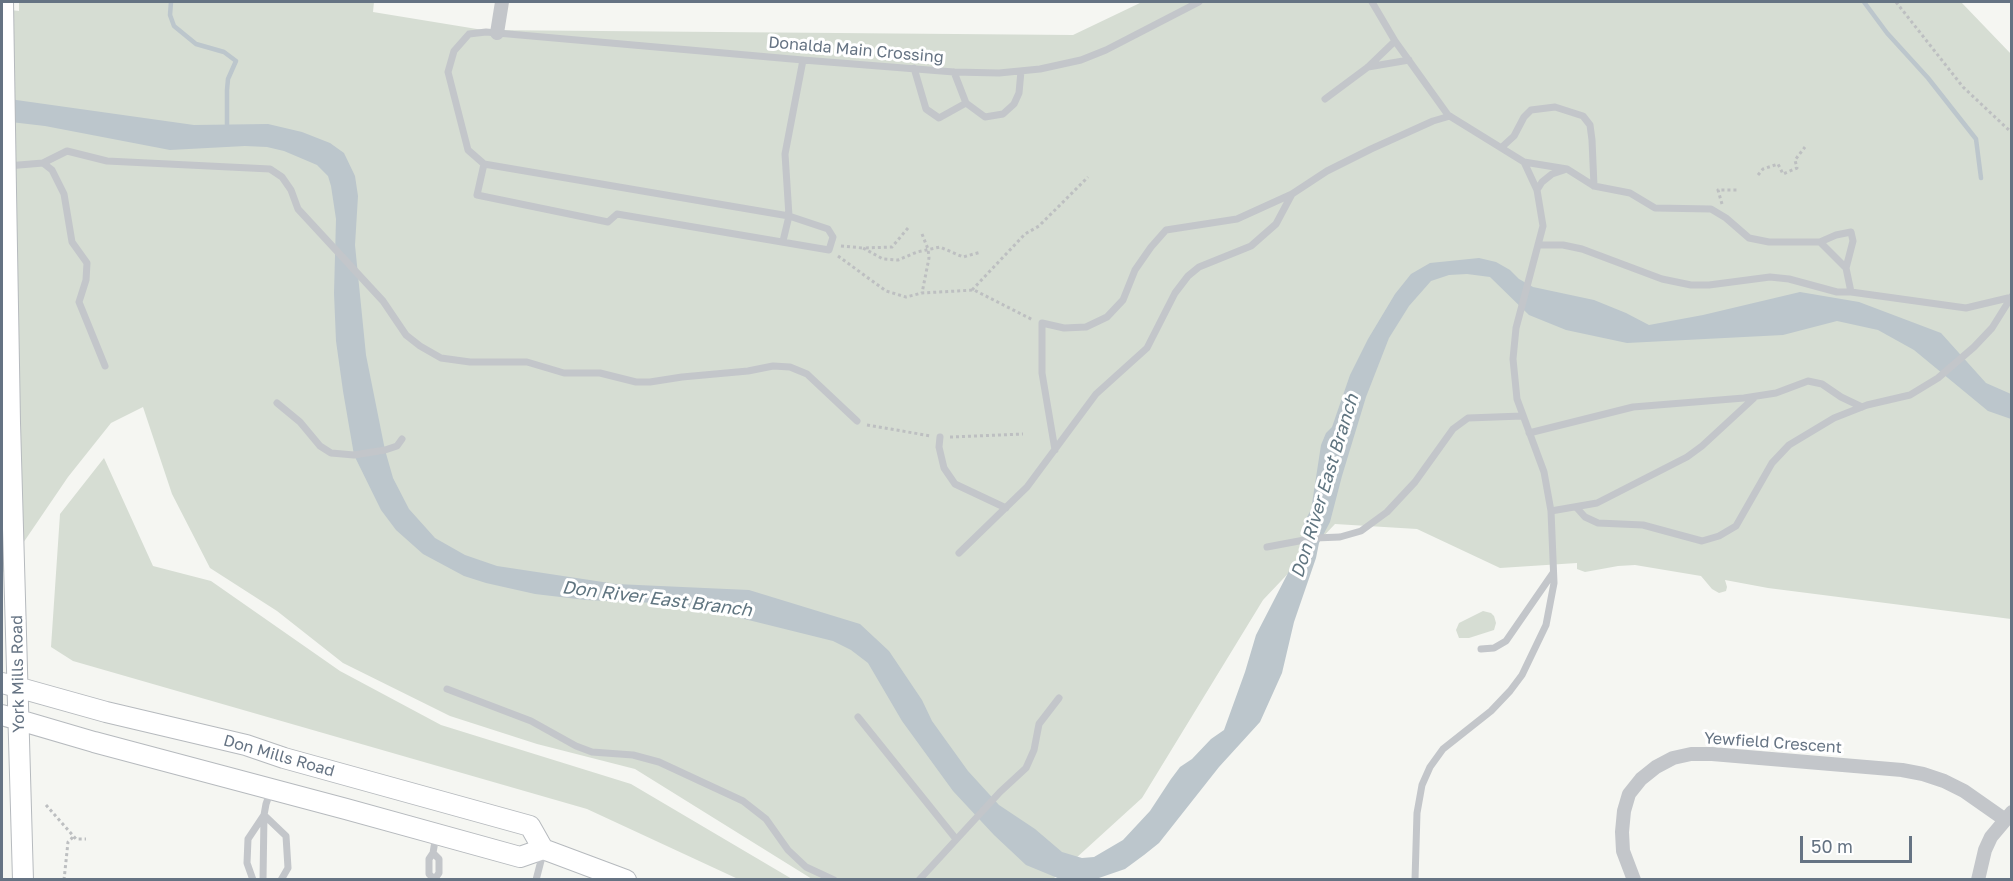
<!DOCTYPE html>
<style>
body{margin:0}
#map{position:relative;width:2013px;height:881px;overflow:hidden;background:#f5f6f2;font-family:"Golos Text",sans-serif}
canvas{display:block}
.frame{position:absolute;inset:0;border:3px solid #657383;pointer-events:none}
.scale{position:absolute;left:1800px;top:836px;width:112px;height:27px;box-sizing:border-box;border:3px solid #657383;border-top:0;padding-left:8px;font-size:18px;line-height:21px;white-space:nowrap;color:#657383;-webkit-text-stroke:4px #fff;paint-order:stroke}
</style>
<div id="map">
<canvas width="2013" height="881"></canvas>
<div class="frame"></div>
<div class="scale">50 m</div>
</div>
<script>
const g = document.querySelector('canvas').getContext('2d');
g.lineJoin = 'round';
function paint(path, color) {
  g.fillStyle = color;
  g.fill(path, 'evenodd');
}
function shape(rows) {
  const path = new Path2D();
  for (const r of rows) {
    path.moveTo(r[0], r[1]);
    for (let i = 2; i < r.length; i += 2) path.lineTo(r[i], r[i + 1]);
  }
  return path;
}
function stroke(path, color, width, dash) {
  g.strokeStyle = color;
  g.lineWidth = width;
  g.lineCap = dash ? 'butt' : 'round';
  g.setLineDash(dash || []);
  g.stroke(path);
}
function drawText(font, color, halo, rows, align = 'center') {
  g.font = font + ' "Golos Text",sans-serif';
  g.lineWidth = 6;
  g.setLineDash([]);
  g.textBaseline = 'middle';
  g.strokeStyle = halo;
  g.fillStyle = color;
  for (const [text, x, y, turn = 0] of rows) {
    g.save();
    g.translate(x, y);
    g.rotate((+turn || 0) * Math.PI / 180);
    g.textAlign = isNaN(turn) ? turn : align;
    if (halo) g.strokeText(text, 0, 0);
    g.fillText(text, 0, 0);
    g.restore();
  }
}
const green = shape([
 [19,2,374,2,373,12,483,30,1073,35,1142,2,1961,2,2011,54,2011,619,1768,588,1725,580,1727,587,1726,591,1719,593,1712,589,1701,576,1635,565,1618,566,1585,572,1577,569,1577,563,1500,568,1417,529,1335,524,1263,600,1142,798,1053,879,812,879,635,769,537,744,450,716,343,663,277,611,210,568,172,494,143,407,111,423,68,477,2,574,2,9,19,11],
 [104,458,153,566,211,581,340,671,441,725,631,784,792,879,738,879,587,809,73,661,51,647,60,514],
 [1483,611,1491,613,1494,616,1496,623,1494,630,1469,638,1459,638,1456,630,1459,623]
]);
const water = shape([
 [2,98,194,125,268,124,302,132,330,143,344,153,355,176,358,196,355,245,366,355,385,450,393,478,409,509,435,538,465,555,497,566,616,584,749,590,860,624,889,651,922,700,932,721,968,771,999,805,1035,829,1062,852,1082,858,1094,857,1123,840,1150,811,1171,779,1180,767,1192,759,1211,739,1224,730,1245,672,1256,635,1289,571,1295,566,1301,550,1304,522,1311,510,1321,445,1326,433,1332,427,1350,375,1368,339,1395,294,1411,274,1430,263,1479,258,1496,262,1510,270,1519,279,1533,287,1594,300,1626,313,1649,325,1703,315,1800,292,1859,302,1941,333,1986,383,2011,394,2011,419,1988,411,1914,350,1878,330,1837,321,1783,335,1627,343,1566,330,1529,315,1490,277,1467,274,1449,275,1431,281,1409,306,1389,338,1366,397,1342,476,1330,522,1319,543,1316,558,1294,622,1282,673,1260,722,1219,767,1159,843,1144,855,1125,869,1096,879,1060,879,1026,865,994,835,953,791,902,721,868,663,851,650,833,641,700,608,656,603,586,600,535,594,486,583,464,576,423,554,396,530,381,510,354,455,343,391,336,341,334,293,336,219,331,186,328,176,317,165,284,151,267,147,245,146,170,150,45,126,2,121]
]);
const stream = shape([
 [171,2,170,15,174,26,196,44,224,52,236,61,228,79,227,90,227,129],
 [1864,2,1887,33,1928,78,1976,139,1981,178]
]);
const path = shape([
 [1896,2,1963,87,2012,133],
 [1758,175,1763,169,1778,164,1783,174,1797,168,1795,160,1805,147],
 [1722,204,1718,190,1739,190],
 [908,228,892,247,863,248,883,259,898,260,917,252,940,247,963,257,981,252],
 [922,234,928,249,929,258,922,293],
 [841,246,863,248],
 [838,256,886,291,906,297,922,293,974,290,1033,320],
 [972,290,1025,234,1039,226,1088,177],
 [867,425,931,436],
 [950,437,1023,434],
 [46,805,76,839,86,839],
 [64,880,68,842,74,836]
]);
const service = shape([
 [1372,2,1395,41,1448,115,1524,162,1537,190,1543,226,1516,328,1513,359,1517,399,1544,472,1551,511,1554,583,1546,625,1522,675,1510,691,1491,711,1443,749,1430,767,1422,785,1417,813,1415,880],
 [1368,67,1409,60],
 [914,68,926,109,939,118,966,103,954,72],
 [1325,99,1368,67,1395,41],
 [966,103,985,117,1003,114,1014,104,1019,93,1021,71],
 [1502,147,1514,136,1524,117,1531,110,1555,107,1583,116,1590,125,1592,140,1594,186],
 [1524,162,1567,169,1594,186,1630,193,1655,208,1711,209,1726,218,1749,238,1769,242,1820,242,1836,235,1851,232,1853,241,1846,268,1820,242],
 [43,163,52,170,64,194,72,242,87,263,86,280,79,302,105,366],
 [484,164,477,195,608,222,617,214,829,250,833,237,828,229,789,216,484,164,468,150,448,72,454,51,469,34,486,32,803,60,954,72,999,73,1040,69,1081,60,1106,50,1199,2],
 [7,166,43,163,67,151,107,161,270,169,282,177,291,190,298,209,383,301,406,335,420,346,441,358,470,362,527,362,564,373,600,373,636,382,650,382,682,377,748,371,773,366,790,367,807,374,857,421],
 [1537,190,1542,182,1552,174,1564,170],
 [783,241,789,216,785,154,803,60],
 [1539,245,1563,245,1582,249,1662,279,1691,285,1709,285,1770,277,1789,279,1837,292,1851,292],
 [1846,268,1851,292,1966,308,2008,298],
 [277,403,300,422,320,446,331,453,354,455,385,450,397,446,402,439],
 [1529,433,1633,407,1744,398,1776,393,1808,381,1822,384,1841,397,1862,407],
 [940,437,939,447,944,468,955,484,1006,508],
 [1055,450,1042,373,1042,323,1064,328,1086,327,1107,317,1123,300,1135,270,1151,247,1166,230,1237,219,1292,194,1327,171,1371,149,1433,121,1450,116],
 [1576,507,1585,517,1598,523,1643,525,1702,541,1719,536,1736,526,1772,463,1789,445,1834,418,1867,405,1910,395,1938,378,1974,347,1992,328,2012,296],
 [1551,511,1597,503,1687,457,1702,446,1754,398],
 [1267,547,1315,538,1340,537,1361,531,1387,512,1415,482,1453,429,1468,418,1522,416],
 [959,553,1027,487,1096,394,1147,348,1175,293,1188,276,1199,267,1251,246,1276,224,1292,194],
 [1481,649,1494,648,1506,641,1553,573],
 [447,689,531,721,576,746,592,752,633,755,659,762,743,801,766,819,788,850,806,867,834,880],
 [858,717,956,839],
 [264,815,286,836,288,868,281,880],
 [433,853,439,859,439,873,434,880],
 [434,879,429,874,429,859,433,853,436,835],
 [253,880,247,863,248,839,264,815],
 [263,880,264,815,266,804,271,790],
 [536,880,543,853],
 [919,880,1000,792,1026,768,1034,750,1039,724,1059,698]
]);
const minor = shape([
 [497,33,502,2],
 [1634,880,1623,851,1622,832,1624,811,1629,794,1641,779,1656,767,1673,758,1691,754,1712,754,1902,770,1923,774,1944,781,1964,791,2004,819],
 [1978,880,1985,850,1991,837,2012,812]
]);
const secondary = shape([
 [6,191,10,423,23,880],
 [2,683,106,712,246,745,284,758,530,826,543,849],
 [2,715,94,742,346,809,520,857,543,849,626,880]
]);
const secondaryBridge = shape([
 [3,2,6,191]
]);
const streetNames = [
 ["Donalda Main Crossing",856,50,5],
 ["York Mills Road",18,674,-91],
 ["Yewfield Crescent",1773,743,4],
 ["Don Mills Road",279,756,16]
];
const waterNames = [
 ["Don River East Branch",1325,486,-73],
 ["Don River East Branch",657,599,7]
];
paint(green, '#d6ddd3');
paint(water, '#bcc6cc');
stroke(stream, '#bcc6cc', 4.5);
stroke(secondary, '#b6babe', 22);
stroke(path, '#bdbfc1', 3, [3, 3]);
stroke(service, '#c3c6ca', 7);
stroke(minor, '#c3c6ca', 14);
stroke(secondary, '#fff', 20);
stroke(secondaryBridge, '#b6babe', 22, []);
stroke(secondaryBridge, '#fff', 20);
drawText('16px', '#657383', '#fff', streetNames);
drawText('italic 18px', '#607580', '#fff', waterNames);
</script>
